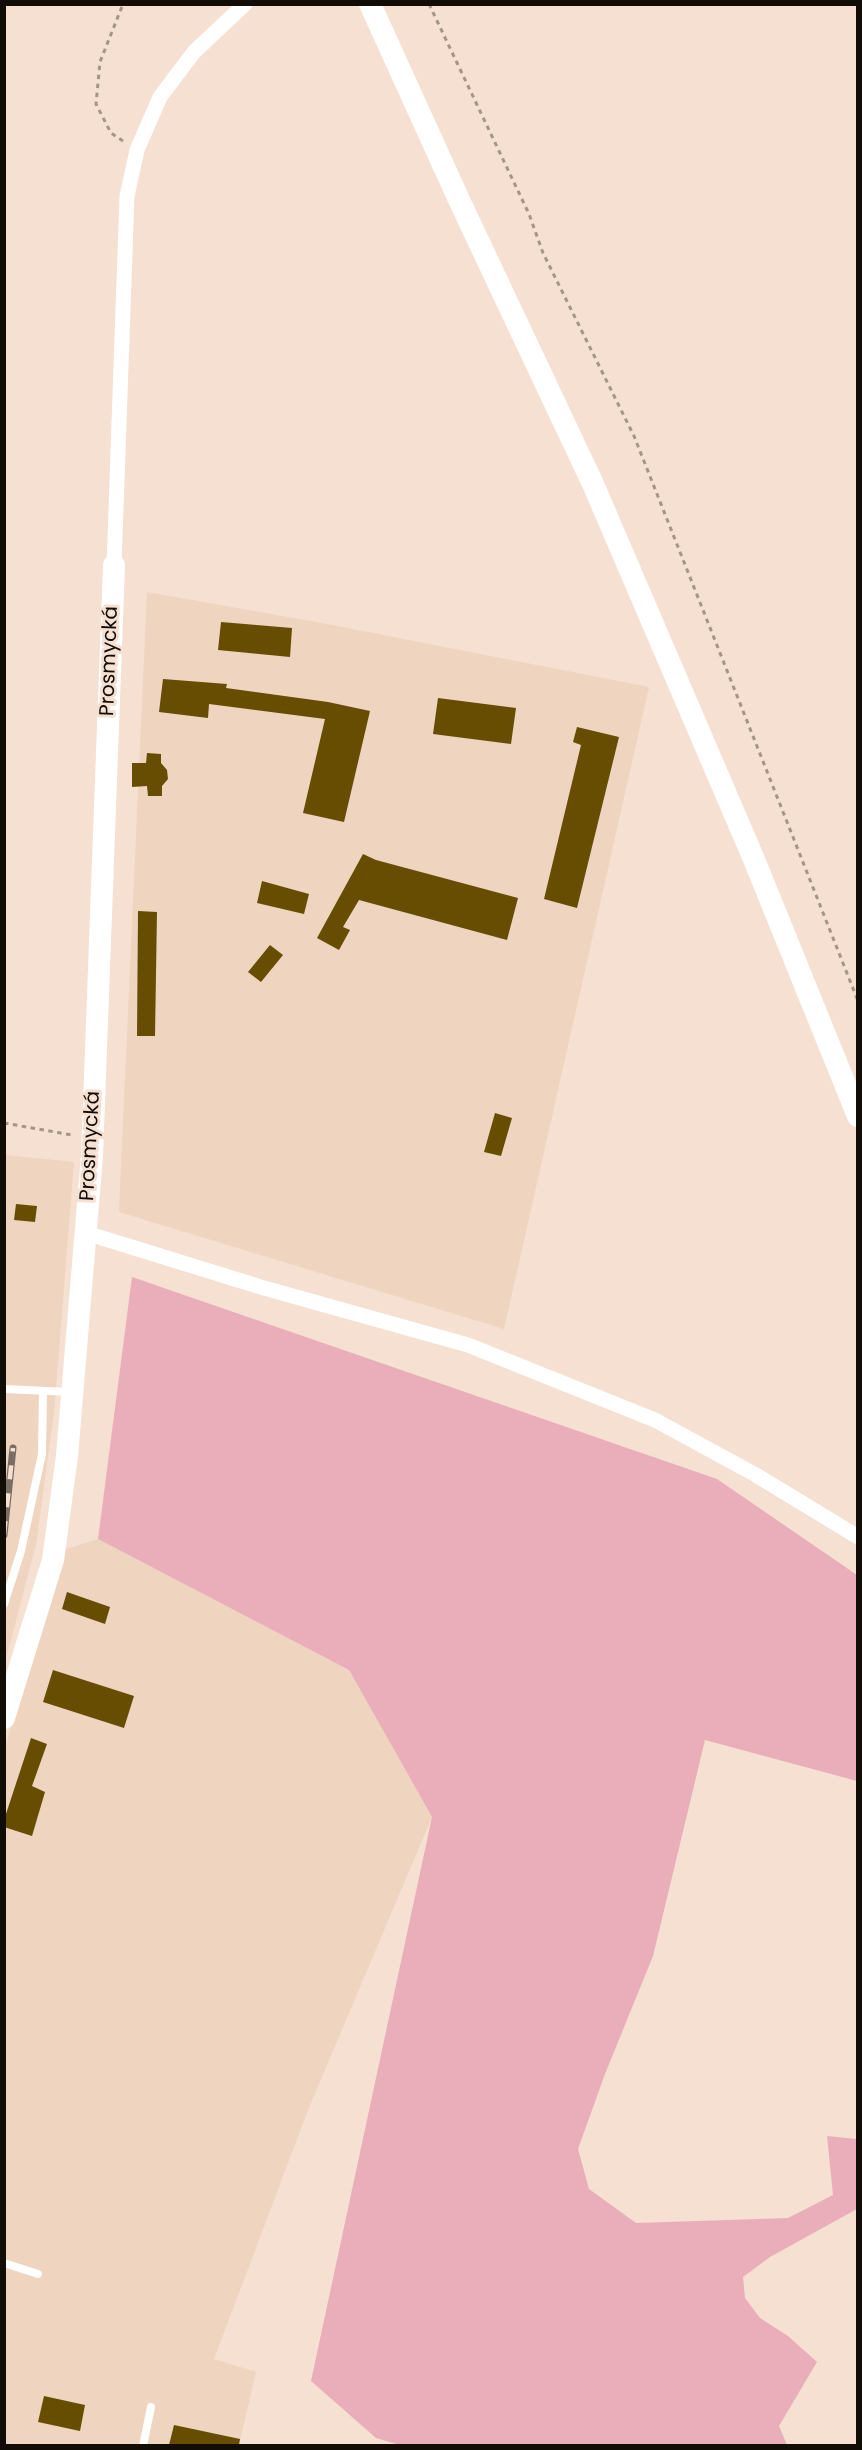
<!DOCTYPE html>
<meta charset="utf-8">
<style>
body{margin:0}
#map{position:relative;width:862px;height:2450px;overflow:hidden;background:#f5e0d1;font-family:Poppins,sans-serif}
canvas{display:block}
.frame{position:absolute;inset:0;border:6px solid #120c07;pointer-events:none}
</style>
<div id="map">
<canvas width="862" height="2450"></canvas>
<div class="frame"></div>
</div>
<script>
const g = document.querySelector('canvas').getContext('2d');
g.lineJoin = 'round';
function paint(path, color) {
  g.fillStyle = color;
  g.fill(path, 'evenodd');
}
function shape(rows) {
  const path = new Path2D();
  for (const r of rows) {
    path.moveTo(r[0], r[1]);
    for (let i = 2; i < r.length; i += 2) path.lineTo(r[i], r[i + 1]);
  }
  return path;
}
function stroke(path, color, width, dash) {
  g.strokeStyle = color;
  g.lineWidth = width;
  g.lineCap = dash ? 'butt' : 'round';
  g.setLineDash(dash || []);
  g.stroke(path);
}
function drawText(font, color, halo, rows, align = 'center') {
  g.font = font + ' Poppins,sans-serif';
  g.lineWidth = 6;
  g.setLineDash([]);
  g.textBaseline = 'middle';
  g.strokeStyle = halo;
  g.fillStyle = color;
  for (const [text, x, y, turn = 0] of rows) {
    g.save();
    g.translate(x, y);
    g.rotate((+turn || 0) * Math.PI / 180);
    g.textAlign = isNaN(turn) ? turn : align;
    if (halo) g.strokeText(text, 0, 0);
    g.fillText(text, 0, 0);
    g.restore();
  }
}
const built = shape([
 [147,592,322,623,649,687,504,1329,119,1212],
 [5,1155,74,1162,54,1412,36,1544,5,1663],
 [98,1539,349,1670,432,1817,308,2110,214,2359,256,2372,239,2445,5,2446,5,1747,66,1549]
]);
const green = shape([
 [132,1277,717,1479,857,1575,857,1781,705,1740,653,1956,605,2074,578,2149,589,2189,636,2223,788,2218,833,2195,827,2136,857,2139,857,2209,770,2257,743,2277,745,2298,760,2318,788,2336,817,2362,779,2426,787,2445,400,2445,376,2438,311,2381,432,1817,349,1670,98,1539]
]);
const building = shape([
 [221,622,292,628,290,657,218,650],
 [163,679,227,684,226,688,328,702,370,711,344,822,303,813,325,719,209,704,208,718,159,712],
 [438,698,516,708,511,744,433,734],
 [577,727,619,737,577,908,544,899,581,745,573,742],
 [147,753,161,754,161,763,167,770,168,779,162,786,162,796,148,796,147,786,132,787,132,763,146,763],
 [363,854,376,860,518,898,507,940,359,900,343,927,350,930,339,950,317,938],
 [262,881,309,894,304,914,257,903],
 [138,911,157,912,155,1036,137,1036],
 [270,945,283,955,261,982,248,972],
 [495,1113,512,1118,501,1156,484,1152],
 [16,1204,37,1206,35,1222,14,1220],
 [67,1592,110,1607,105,1624,62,1609],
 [53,1670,134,1696,124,1728,43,1702],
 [31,1738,47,1744,32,1786,45,1792,32,1836,4,1827,4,1820],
 [44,2396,85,2405,80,2431,38,2422],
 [174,2425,240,2439,239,2445,169,2445]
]);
const path = shape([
 [429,4,529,214,543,253,634,436,858,1001],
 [123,141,111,133,96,104,100,62,123,4],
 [4,1123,72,1135]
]);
const lane = shape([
 [4,1389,70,1392],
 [4,1604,21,1551,42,1454,43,1391],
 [4,2263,38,2274],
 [143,2446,151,2407]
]);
const street = shape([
 [114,565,127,196,137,150,160,97,194,52,245,4],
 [86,1233,264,1288,468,1345,655,1420,756,1475,858,1537]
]);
const secondary = shape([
 [370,4,460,202,593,484,753,857,858,1116],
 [4,1718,53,1560,67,1456,92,1156,114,565]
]);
const rail = shape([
 [4,1535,13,1448]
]);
const streetNames = [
 ["Prosmycká",110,661,-88],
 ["Prosmycká",91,1146,-87]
];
paint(built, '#efd4c0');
paint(green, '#e9aeba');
paint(building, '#664d02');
stroke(path, '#a49589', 3, [4.5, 4.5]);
stroke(lane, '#fff', 8);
stroke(street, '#fff', 15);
stroke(secondary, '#fff', 22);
stroke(rail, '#7a6e64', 7);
stroke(rail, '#f5e0d1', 4.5, [14]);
drawText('20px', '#120c07', '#f5e0d1', streetNames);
</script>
